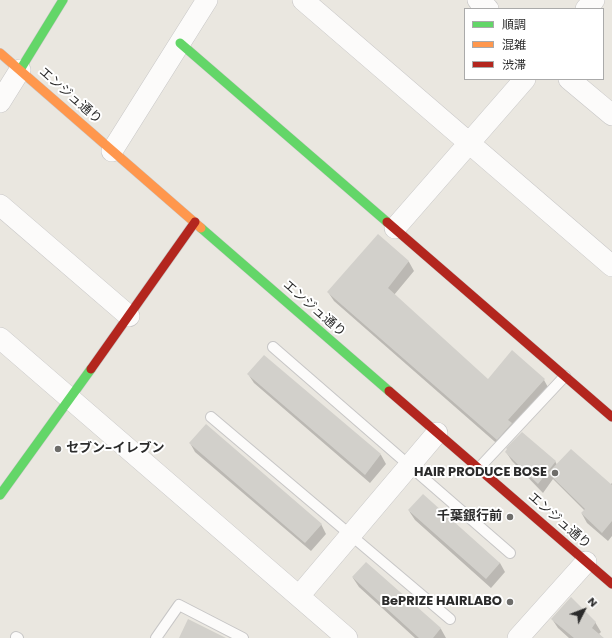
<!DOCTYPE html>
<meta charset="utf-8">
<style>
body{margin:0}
#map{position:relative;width:612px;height:638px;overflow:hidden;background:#eae7e0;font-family:Poppins,"Noto Sans JP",sans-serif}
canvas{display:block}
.legend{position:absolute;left:464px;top:8px;width:140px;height:72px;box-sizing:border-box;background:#fff;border:1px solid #aaa;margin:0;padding:5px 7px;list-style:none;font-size:12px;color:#2b2b2b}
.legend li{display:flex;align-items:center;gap:8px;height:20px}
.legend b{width:20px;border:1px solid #aaa}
.north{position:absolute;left:564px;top:590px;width:40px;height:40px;-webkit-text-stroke:3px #fff;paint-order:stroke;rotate:48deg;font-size:11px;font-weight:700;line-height:16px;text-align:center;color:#2b2b2b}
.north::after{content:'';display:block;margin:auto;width:14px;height:18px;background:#2b2b2b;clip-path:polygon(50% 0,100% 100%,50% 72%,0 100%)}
</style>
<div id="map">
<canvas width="612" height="638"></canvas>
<ul class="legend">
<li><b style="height:5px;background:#63d668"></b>順調</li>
<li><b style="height:5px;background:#ff974d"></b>混雑</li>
<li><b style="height:5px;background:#b3261e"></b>渋滞</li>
</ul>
<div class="north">N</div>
</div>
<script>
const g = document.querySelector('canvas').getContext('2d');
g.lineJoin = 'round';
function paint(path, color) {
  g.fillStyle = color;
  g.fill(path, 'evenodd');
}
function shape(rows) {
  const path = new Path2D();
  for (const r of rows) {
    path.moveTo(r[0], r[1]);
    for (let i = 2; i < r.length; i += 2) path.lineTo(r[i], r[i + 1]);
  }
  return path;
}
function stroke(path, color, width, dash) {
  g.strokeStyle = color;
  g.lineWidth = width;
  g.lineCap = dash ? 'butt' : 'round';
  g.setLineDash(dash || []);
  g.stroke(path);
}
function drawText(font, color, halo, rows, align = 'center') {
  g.font = font + ' Poppins,"Noto Sans JP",sans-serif';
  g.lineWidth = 4;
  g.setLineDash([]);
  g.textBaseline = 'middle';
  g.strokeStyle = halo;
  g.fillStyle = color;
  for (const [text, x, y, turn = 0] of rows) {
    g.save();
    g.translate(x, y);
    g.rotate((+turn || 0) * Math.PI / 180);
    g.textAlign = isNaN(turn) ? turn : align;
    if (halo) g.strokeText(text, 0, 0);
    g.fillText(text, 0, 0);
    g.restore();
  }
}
const shadow = shape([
 [378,236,409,262,414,271,394,295,488,380,544,380,549,389,502,448,334,301,328,292],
 [264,357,381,455,386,464,370,483,254,383,248,374],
 [190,443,321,524,326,534,311,551,195,452],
 [506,452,555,461,557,465,610,485,612,483,612,536,608,541,587,523,582,514,585,511,553,479,543,493,512,461],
 [409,511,500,563,505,572,491,588,415,520],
 [366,564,441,629,446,638,415,638,359,587,353,578],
 [552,619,595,622,601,632,599,634,603,638,569,638,558,628]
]);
const building = shape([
 [378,234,409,261,388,288,488,379,512,350,545,379,508,420,512,423,497,440,327,292],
 [264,355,381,454,365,475,247,374],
 [206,424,322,524,305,543,189,443],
 [522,432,556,461,538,484,505,452,507,449,506,448],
 [571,449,612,485,612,521,602,533,581,513,585,509,548,473],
 [423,494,500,563,486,579,408,510],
 [366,562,441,628,433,638,419,638,352,577],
 [571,597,596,622,592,628,604,638,574,638,551,619],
 [188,619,226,638,179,638]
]);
const lane = shape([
 [273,347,510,553],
 [211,417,450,619],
 [478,469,565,376],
 [16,637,18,638],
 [156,638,179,605,243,638]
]);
const street = shape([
 [303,0,612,266],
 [478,0,488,9],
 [586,9,594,0],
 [569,79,612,115],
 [0,102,20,70],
 [112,151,207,0],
 [0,205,129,316],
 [395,228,525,79],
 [0,338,347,638],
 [299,596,437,433],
 [518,638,586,562]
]);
const fast = shape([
 [180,43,387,222],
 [20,70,63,0],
 [201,228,389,391],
 [0,495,91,369]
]);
const slow = shape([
 [0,53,201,228]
]);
const jam = shape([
 [387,222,612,417],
 [91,369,195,222],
 [389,391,612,584]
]);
const markers = [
 [58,449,4,"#6e6d6a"],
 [555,473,4,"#6e6d6a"],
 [510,517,4,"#6e6d6a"],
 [510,602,4,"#6e6d6a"]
];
const streetNames = [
 ["エンジュ通り",70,96,41],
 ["エンジュ通り",314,309,41],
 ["エンジュ通り",559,521,41]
];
const poiNames = [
 ["セブン-イレブン",66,449,"left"],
 ["HAIR PRODUCE BOSE",547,473],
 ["千葉銀行前",502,517],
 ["BePRIZE HAIRLABO",502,602]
];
paint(shadow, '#0003');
paint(building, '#d2d0cb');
stroke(lane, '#c7c6c6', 12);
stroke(street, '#c7c6c6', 22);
stroke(fast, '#c7c6c6', 10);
stroke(slow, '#c7c6c6', 10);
stroke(jam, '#c7c6c6', 10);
stroke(lane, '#fcfbfa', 10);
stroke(street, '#fcfbfa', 21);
stroke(fast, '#63d668', 9);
stroke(slow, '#ff974d', 9);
stroke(jam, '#b3261e', 9);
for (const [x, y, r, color] of markers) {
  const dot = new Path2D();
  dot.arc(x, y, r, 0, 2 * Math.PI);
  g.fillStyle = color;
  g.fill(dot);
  stroke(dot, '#fff', 1.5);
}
drawText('13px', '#2b2b2b', '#fff', streetNames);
drawText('bold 13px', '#2b2b2b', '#fff', poiNames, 'right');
</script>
